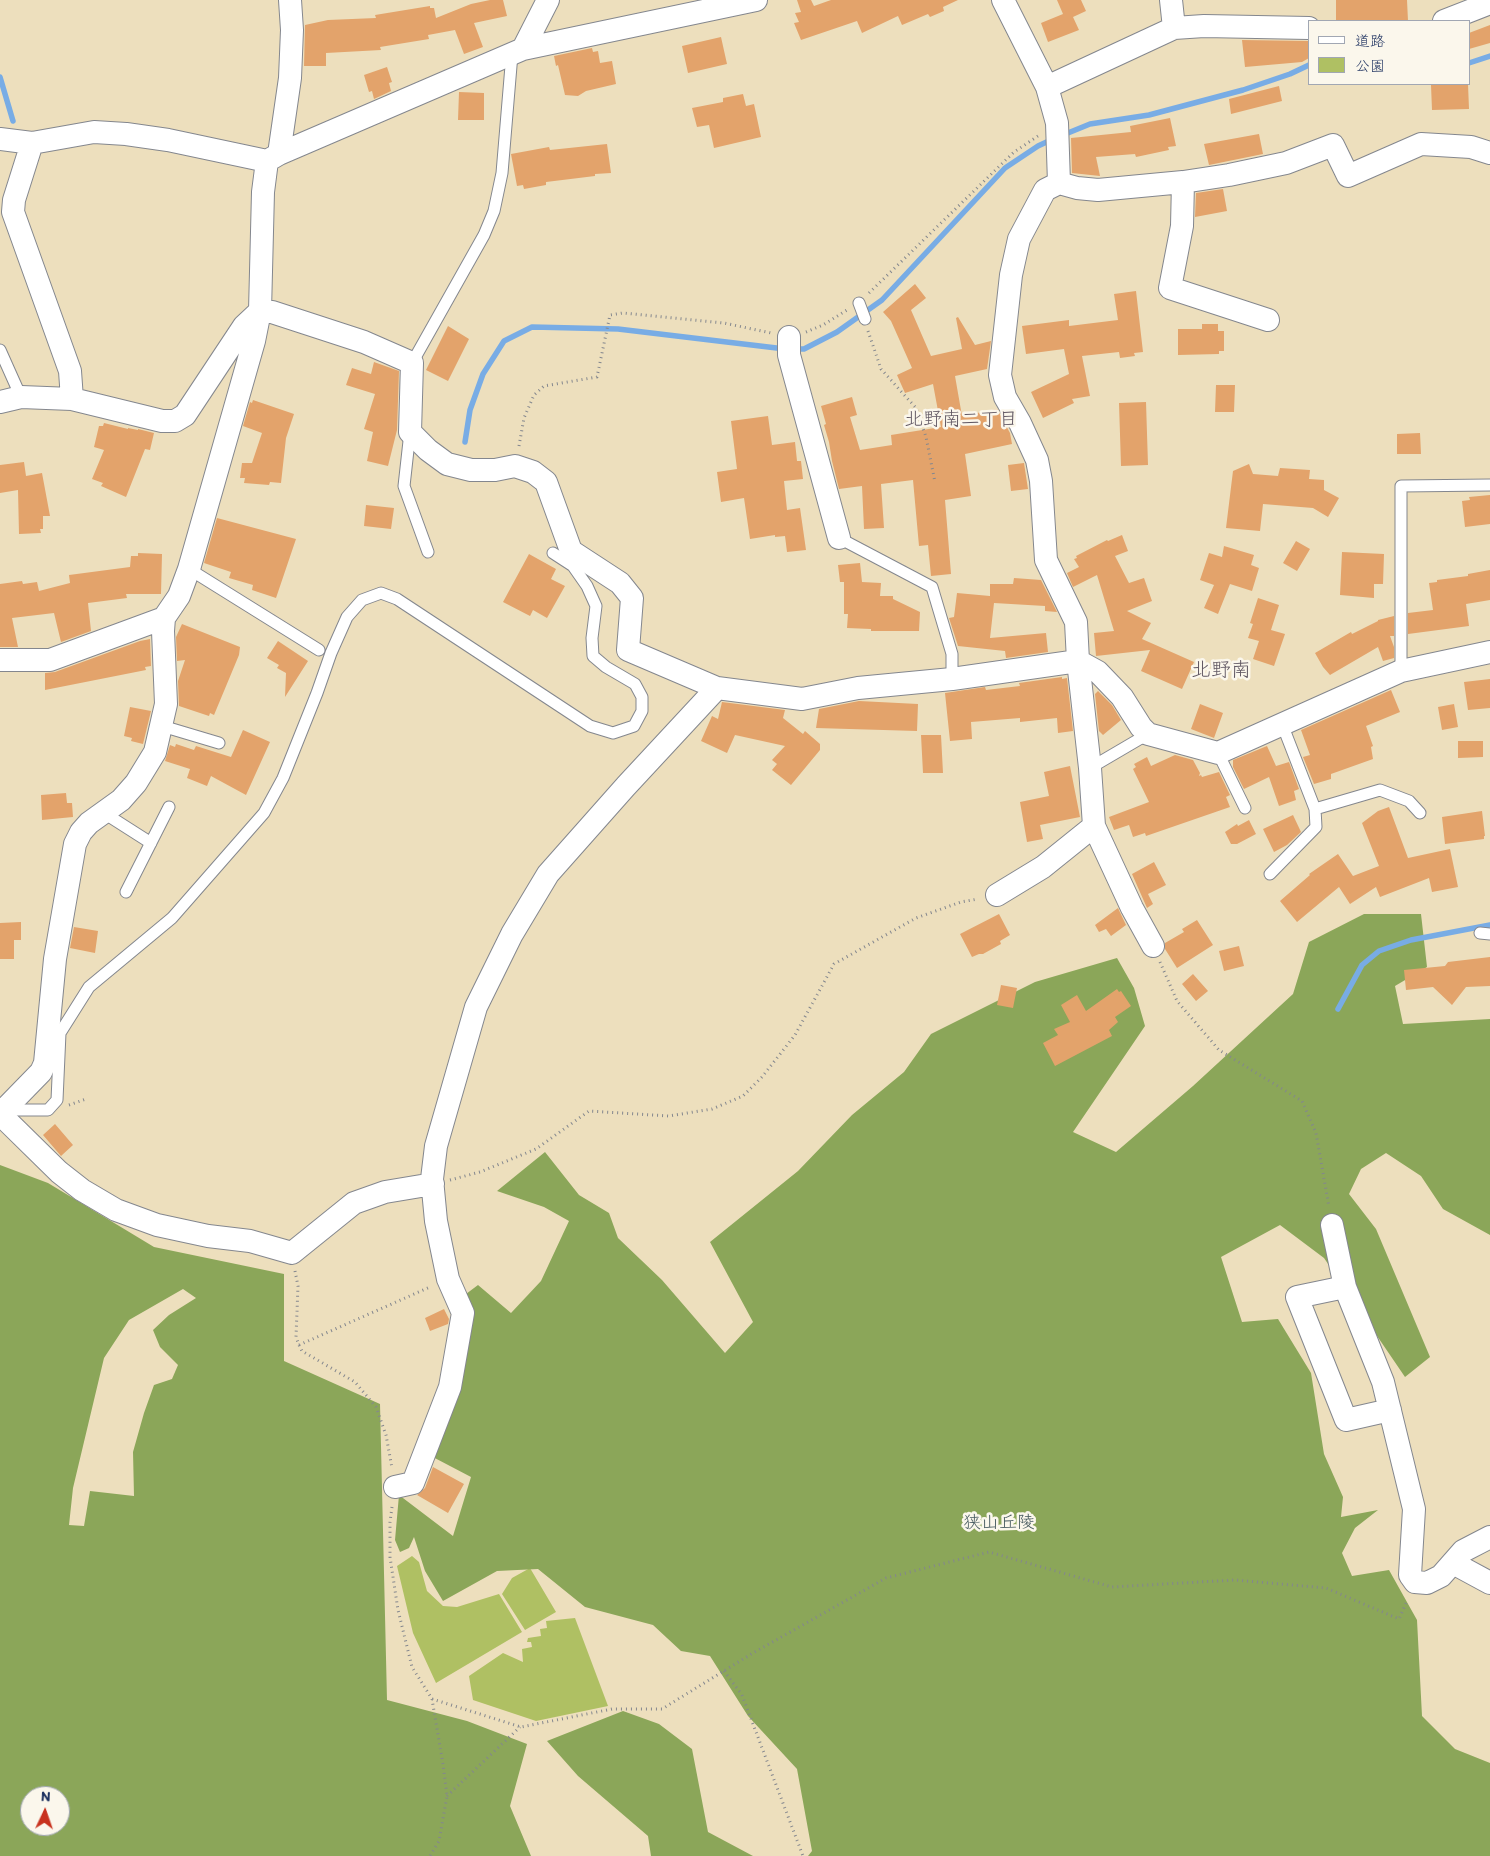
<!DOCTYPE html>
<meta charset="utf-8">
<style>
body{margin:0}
#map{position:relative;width:1490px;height:1856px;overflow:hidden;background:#eddfbd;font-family:Itim,"Klee One",sans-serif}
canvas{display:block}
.legend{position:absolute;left:1308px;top:20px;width:162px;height:65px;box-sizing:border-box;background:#fbf7ec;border:1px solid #a1a7b3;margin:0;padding:6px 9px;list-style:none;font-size:15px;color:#1b2f5e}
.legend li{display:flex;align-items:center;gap:10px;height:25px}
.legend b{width:25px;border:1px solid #a1a7b3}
.north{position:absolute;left:20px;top:1786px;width:50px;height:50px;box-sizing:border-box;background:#fbf7ec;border:1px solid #a1a7b3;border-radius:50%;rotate:3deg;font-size:14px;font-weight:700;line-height:20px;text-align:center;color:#1b2f5e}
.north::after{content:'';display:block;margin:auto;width:18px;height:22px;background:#c8321e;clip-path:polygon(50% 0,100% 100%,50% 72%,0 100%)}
</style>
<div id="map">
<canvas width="1490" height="1856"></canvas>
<ul class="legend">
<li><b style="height:6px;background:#fff"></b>道路</li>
<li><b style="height:14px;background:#afc063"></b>公園</li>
</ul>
<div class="north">N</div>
</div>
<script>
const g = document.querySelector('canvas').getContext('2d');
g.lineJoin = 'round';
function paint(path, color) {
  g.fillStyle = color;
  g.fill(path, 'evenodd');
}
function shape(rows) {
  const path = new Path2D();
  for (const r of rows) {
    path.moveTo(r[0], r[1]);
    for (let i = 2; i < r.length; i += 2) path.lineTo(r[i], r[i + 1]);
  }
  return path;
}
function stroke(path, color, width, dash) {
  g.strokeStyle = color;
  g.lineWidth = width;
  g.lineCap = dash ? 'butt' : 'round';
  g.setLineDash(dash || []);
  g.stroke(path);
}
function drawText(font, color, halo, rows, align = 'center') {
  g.font = font + ' Itim,"Klee One",sans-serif';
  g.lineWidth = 5;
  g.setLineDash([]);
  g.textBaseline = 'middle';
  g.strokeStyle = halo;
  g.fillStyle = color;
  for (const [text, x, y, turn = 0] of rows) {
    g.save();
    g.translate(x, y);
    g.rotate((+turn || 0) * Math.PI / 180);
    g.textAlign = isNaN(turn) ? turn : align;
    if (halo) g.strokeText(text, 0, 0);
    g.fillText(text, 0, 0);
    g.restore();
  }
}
const green = shape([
 [412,1556,419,1562,427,1591,443,1606,457,1607,499,1594,522,1632,436,1683,413,1633,397,1566],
 [530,1568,556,1612,525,1630,502,1594,512,1578],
 [575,1618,608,1706,536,1721,473,1700,469,1676,503,1653,523,1662,522,1649,532,1647,531,1642,527,1642,528,1638,541,1636,540,1629,547,1628,546,1621]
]);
const forest = shape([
 [1364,914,1421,914,1427,967,1395,986,1403,1024,1490,1019,1490,1235,1443,1209,1421,1176,1386,1153,1361,1169,1349,1194,1376,1229,1430,1357,1405,1377,1324,1258,1280,1225,1221,1257,1242,1322,1278,1319,1311,1373,1324,1454,1343,1497,1341,1517,1378,1510,1355,1528,1342,1553,1352,1576,1389,1570,1417,1620,1422,1716,1455,1749,1490,1763,1490,1856,808,1856,812,1851,797,1769,748,1716,710,1656,681,1651,653,1625,585,1607,538,1569,497,1571,443,1601,425,1571,414,1537,409,1548,400,1552,395,1540,399,1495,453,1536,471,1477,429,1455,462,1297,478,1285,511,1313,541,1281,569,1221,544,1207,497,1191,545,1152,579,1195,609,1213,618,1238,662,1280,725,1353,753,1322,710,1242,798,1171,852,1115,904,1072,931,1034,1035,982,1117,958,1134,988,1145,1026,1073,1132,1116,1152,1193,1086,1293,994,1309,942],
 [0,1165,48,1183,154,1247,284,1274,284,1361,380,1404,387,1700,467,1721,527,1744,510,1806,531,1856,0,1856],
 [183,1289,196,1298,169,1315,153,1330,160,1347,178,1365,172,1379,154,1385,144,1413,133,1452,134,1496,90,1491,84,1526,69,1525,73,1488,104,1358,129,1320],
 [30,1796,60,1796,60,1826,30,1826],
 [623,1711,659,1724,692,1749,708,1832,753,1856,651,1856,648,1836,578,1776,547,1741]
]);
const stream = shape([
 [1469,63,1490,56],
 [0,77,13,121],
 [1063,135,1090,124,1149,115,1243,90,1290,74,1309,65],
 [794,349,804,349,837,332,882,300,1005,168,1038,146,1053,139],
 [465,442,470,410,483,374,504,341,532,327,618,329,785,349],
 [1338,1009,1362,965,1379,951,1411,940,1490,925]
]);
const building = shape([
 [490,0,503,0,507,16,474,23,483,47,464,54,455,30,428,35,429,39,380,47,381,50,326,53,326,66,304,66,305,25,328,20,376,18,375,15,430,6,430,8,434,8,436,18,471,4],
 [797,0,811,0,814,6,831,0,958,0,943,7,944,11,930,17,928,14,902,25,898,16,862,33,857,21,801,40,794,23,799,22,795,13,801,12],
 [1057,0,1081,0,1086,11,1073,17,1079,30,1048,42,1041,23,1063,14],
 [1336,0,1407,0,1408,21,1336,20],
 [1490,25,1490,43,1469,49,1469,33],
 [721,37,727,64,688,73,682,46],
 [1242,40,1309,41,1309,58,1302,62,1245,67],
 [592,48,593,52,598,51,600,63,612,61,616,84,586,91,578,96,565,95,558,65,556,66,554,56],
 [387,67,392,82,389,83,391,91,374,99,372,91,369,92,364,75],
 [1468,84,1469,109,1432,110,1431,85],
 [1279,86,1282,101,1231,114,1229,99],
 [459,92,484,93,484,120,458,120],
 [743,94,746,106,754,104,761,137,714,148,709,125,697,127,692,108,723,102,723,98],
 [1170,118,1176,146,1168,147,1169,150,1136,157,1135,154,1096,157,1100,176,1072,173,1071,138,1131,132,1130,126],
 [1259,134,1263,154,1209,165,1204,144],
 [607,144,611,173,595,174,595,176,546,182,546,185,524,189,523,185,517,186,511,154,549,147,550,150],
 [1223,189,1227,211,1195,217,1196,193],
 [915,284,926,298,911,310,931,356,962,349,956,318,958,317,975,345,991,341,987,369,955,376,962,416,997,409,1010,433,1012,444,965,454,971,496,945,500,951,574,931,576,928,545,919,546,913,480,881,484,884,528,864,529,862,486,839,489,832,461,829,442,824,425,826,424,821,406,852,397,857,415,850,417,860,450,892,445,891,435,941,427,933,384,905,393,897,375,912,368,891,321,883,312],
 [1136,291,1143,352,1134,353,1135,356,1120,358,1119,352,1082,356,1090,396,1072,399,1074,403,1043,418,1031,392,1069,374,1064,349,1026,354,1022,326,1069,320,1069,326,1118,320,1114,294],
 [1202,324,1218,324,1218,331,1224,331,1224,351,1219,351,1219,354,1178,355,1178,329,1202,329],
 [448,326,469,339,448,381,426,370],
 [374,362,399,371,397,430,388,466,367,461,373,432,364,429,375,394,346,385,352,368,371,374],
 [1216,385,1235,385,1234,412,1215,412],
 [253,400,294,414,286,438,281,483,270,482,269,485,244,483,245,478,240,478,242,463,252,463,262,433,243,426,250,402,252,403],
 [1146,402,1148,465,1121,466,1119,403],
 [768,416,772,445,795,442,797,461,801,461,803,479,784,481,787,510,800,508,806,550,787,552,785,536,775,537,775,535,750,539,744,498,721,502,717,472,737,469,731,421],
 [104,423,128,429,128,428,138,430,138,429,154,433,150,450,145,449,126,497,101,486,103,483,92,479,104,450,94,447,99,426,103,426],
 [1420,433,1421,454,1397,454,1397,434],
 [24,462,26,476,42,473,50,516,43,516,43,529,40,529,41,533,19,534,18,490,0,493,0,465],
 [1024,463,1028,489,1011,491,1008,465],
 [1249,464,1253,474,1278,476,1280,468,1310,470,1309,479,1324,480,1324,490,1339,498,1328,517,1313,508,1263,504,1260,531,1226,528,1233,471],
 [1490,495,1490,524,1465,527,1462,501,1470,500,1469,497],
 [366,505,394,508,391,529,364,526],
 [217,518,296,539,276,598,252,590,253,585,229,578,231,572,204,563],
 [1122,535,1128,551,1115,556,1129,583,1144,578,1152,601,1127,611,1151,623,1142,639,1194,662,1182,689,1141,671,1150,650,1096,656,1094,633,1114,631,1097,575,1073,587,1067,573,1079,567,1074,559,1077,558,1076,556,1107,540,1108,541],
 [1296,541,1310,549,1297,571,1283,563],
 [1224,546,1254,555,1251,565,1259,568,1252,591,1230,584,1218,614,1204,608,1214,585,1200,580,1209,553,1222,557],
 [1342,552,1384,554,1383,584,1374,584,1374,598,1340,595],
 [138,553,162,554,161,594,126,594,127,598,88,603,91,631,61,642,54,613,12,618,18,647,0,647,0,584,22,581,23,584,37,582,39,591,70,583,69,575,130,567,131,556,138,556],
 [529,554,556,569,551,579,565,586,547,618,533,610,530,616,503,602],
 [860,563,862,582,881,583,880,596,893,596,893,599,920,612,919,631,871,631,871,629,847,628,848,614,844,614,844,582,840,582,838,565],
 [1490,570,1490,600,1466,604,1469,626,1408,634,1408,613,1433,610,1429,583,1437,582,1437,580,1468,576,1468,574],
 [1014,578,1041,580,1057,612,1045,611,1045,606,994,603,990,638,1046,633,1048,652,1006,658,1005,651,958,646,949,618,954,617,957,593,990,596,990,584,1013,584],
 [1258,598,1279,605,1271,630,1285,634,1274,666,1253,659,1259,641,1248,638,1253,624,1250,623],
 [1394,616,1394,636,1390,636,1394,647,1394,658,1383,661,1378,647,1330,675,1323,667,1315,653,1351,632,1352,634,1378,621,1378,620],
 [182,624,240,647,239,655,214,715,210,713,209,716,179,706,178,681,185,660,177,661,176,637],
 [150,639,151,666,145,667,146,670,45,690,45,673,55,672,140,641],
 [278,641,308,661,285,697,286,673,277,668,279,665,267,658],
 [1062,677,1062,679,1067,678,1073,731,1058,733,1057,718,1020,722,1020,718,971,722,972,739,950,741,945,693,985,687,986,690,1020,686,1019,683],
 [1490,679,1490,708,1468,710,1464,682],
 [1391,690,1400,712,1366,726,1373,746,1371,747,1373,759,1331,774,1331,779,1314,784,1303,757,1310,755,1301,730],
 [1098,691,1112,705,1121,720,1103,735,1099,731,1095,694],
 [859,701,918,704,917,731,816,728,819,709],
 [722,702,785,710,783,718,803,734,805,731,820,744,820,750,791,785,772,770,777,764,772,760,785,746,735,735,727,753,701,741,712,716,718,719],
 [1200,704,1223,713,1214,738,1191,729],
 [1454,704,1458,727,1442,730,1438,707],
 [130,707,151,711,143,744,131,741,132,738,124,736],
 [243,730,270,742,246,795,211,776,207,786,187,778,190,769,165,761,170,745,175,747,176,744,194,750,196,746,231,757],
 [921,735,941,735,943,773,923,773],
 [1458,741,1483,741,1483,757,1458,758],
 [1267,746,1276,766,1289,762,1299,789,1294,791,1296,800,1279,806,1269,777,1244,789,1233,767,1233,760],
 [1175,755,1193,760,1200,773,1199,776,1201,775,1202,777,1219,772,1230,795,1226,797,1230,807,1146,836,1145,833,1133,837,1129,825,1114,830,1109,817,1149,802,1133,769,1136,767,1134,764,1147,757,1151,766],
 [1070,766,1080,817,1040,825,1043,839,1027,842,1020,802,1049,796,1044,772],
 [66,793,67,803,72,803,73,817,42,820,41,795],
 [1389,807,1408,858,1450,849,1458,887,1432,892,1429,878,1380,897,1376,887,1350,904,1339,887,1297,922,1280,901,1310,875,1309,874,1338,854,1353,876,1379,866,1362,823,1378,811],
 [1482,811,1485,836,1484,836,1484,839,1445,844,1442,817],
 [1293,815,1301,832,1287,845,1274,852,1263,829],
 [1249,820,1256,834,1237,844,1231,844,1225,832,1237,824,1238,826],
 [1154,862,1166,885,1148,894,1153,904,1147,908,1132,874],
 [1118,908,1126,925,1111,936,1106,929,1099,932,1095,925],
 [999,914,1010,935,1000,941,1001,944,983,954,979,954,972,957,960,934],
 [1197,920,1213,945,1177,968,1165,949,1165,943,1184,932,1182,929],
 [21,922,21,940,14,940,14,959,0,959,0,923],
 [74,927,98,931,95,953,70,948],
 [1239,946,1244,966,1224,971,1219,951],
 [1490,957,1490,986,1466,987,1452,1005,1433,987,1406,990,1404,970,1445,966,1448,962],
 [1193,974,1208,991,1196,1001,1182,984],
 [1001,985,1017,988,1013,1008,997,1005],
 [1117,989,1119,992,1121,991,1131,1006,1115,1017,1118,1022,1109,1030,1112,1036,1055,1066,1043,1043,1058,1035,1054,1029,1070,1022,1061,1005,1077,995,1086,1011],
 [55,1124,73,1145,61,1156,43,1135],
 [444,1309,449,1319,448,1324,430,1331,425,1318],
 [433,1467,464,1484,448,1513,417,1495,425,1488]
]);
const path = shape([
 [869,293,1014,152,1038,136],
 [868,331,881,369,916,408,926,437,935,482],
 [806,332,823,325,847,310],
 [519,446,524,418,534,395,544,386,597,377,610,315,623,313,724,323,771,333],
 [1160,962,1177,1001,1219,1050,1302,1101,1316,1133,1329,1207],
 [69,1105,86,1099],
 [450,1180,480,1172,536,1149,589,1111,669,1116,712,1109,743,1096,762,1077,795,1035,834,964,916,918,961,902,978,899],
 [295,1271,298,1286,296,1337,299,1345,302,1351,355,1382,376,1407,386,1435,392,1468],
 [299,1345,430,1287],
 [392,1507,390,1522,390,1557,398,1610,412,1667,432,1699,443,1764,447,1796,439,1841,430,1856],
 [724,1671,742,1695,803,1856],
 [432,1699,521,1727,612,1709,662,1709,753,1653,886,1578,989,1552,1112,1587,1235,1580,1326,1588,1399,1619,1407,1601],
 [447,1796,520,1727]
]);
const lane = shape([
 [859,303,865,319],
 [0,350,21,397],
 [412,363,484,235,494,211,502,173,512,54],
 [410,432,404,486,428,552],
 [839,538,932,587,952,654,952,679],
 [189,569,319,650],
 [1401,671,1401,486,1490,485],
 [1282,724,1315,809,1380,790,1409,801,1420,813],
 [162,726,219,743],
 [1218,753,1245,808],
 [1090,768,1148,734],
 [104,813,151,843],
 [1270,874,1316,827,1315,809],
 [126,892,169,807],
 [1480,933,1490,934],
 [5,1113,14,1110,48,1110,57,1100,60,1033,89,987,172,918,264,813,283,778,317,693,331,653,347,617,362,600,381,593,397,599,590,726,613,733,634,726,642,711,642,697,635,684,606,667,593,656,592,638,596,606,587,586,573,566,553,553]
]);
const street = shape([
 [1003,0,1047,87,1057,123,1059,183],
 [1171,0,1174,28],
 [1444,21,1490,3],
 [523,49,548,0],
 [1047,87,1174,28,1204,26,1309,28],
 [0,139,32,143,94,132,126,134,168,140,267,161,279,154,523,49,756,0],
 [32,143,14,200,13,212,70,371,72,399],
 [279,154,290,78,292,30,290,0],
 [1183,182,1182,226,1170,288,1268,320],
 [789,337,789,355,839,538],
 [0,402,21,397,72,399,162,421,175,421,185,415,244,326,260,311,272,312,364,342,412,363,410,432,428,450,447,464,471,470,495,470,515,466,533,472,546,482,571,551,620,583,632,598,628,650,717,688,802,699,858,688,952,679,1078,661,1098,672,1122,697,1141,727,1148,734,1218,753,1401,671,1490,652],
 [0,660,50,660,164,618],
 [997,895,1043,867,1094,826],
 [1153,946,1132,908,1094,826,1090,768,1078,661,1076,622,1046,560,1041,481,1037,460,1020,423,1005,397,1000,375,1011,275,1019,239,1045,190,1059,183,1077,188,1098,190,1183,182,1229,175,1286,163,1333,145,1348,176,1421,144,1471,147,1490,153],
 [0,1114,41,1072,45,1063,55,959,75,844,81,832,89,823,121,800,136,783,155,752,166,704,163,631,164,618,179,596,189,569,254,341,260,311,263,192,267,161],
 [0,1114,59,1172,82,1190,116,1210,157,1225,208,1236,250,1241,292,1253,354,1203,385,1192,433,1184],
 [1332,1225,1345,1287,1383,1382,1414,1509,1410,1575,1415,1582,1427,1583,1441,1576,1463,1551,1490,1537],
 [1345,1287,1297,1297,1346,1420,1390,1410],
 [395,1487,413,1483,450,1387,463,1313,448,1279,436,1221,432,1179,436,1146,476,1007,512,934,548,874,626,786,717,688],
 [1453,1563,1490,1583]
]);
const parkNames = [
 ["狭山丘陵",999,1523]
];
const neighbourhoodNames = [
 ["北野南二丁目",961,420]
];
const quarterNames = [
 ["北野南",1221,671]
];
paint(green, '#afc063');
paint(forest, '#8ba659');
stroke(stream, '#78ace5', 5.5);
paint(building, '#e3a36b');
stroke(lane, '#84878e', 13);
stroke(street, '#84878e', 24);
stroke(path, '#84878e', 3, [1, 4]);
stroke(lane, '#fff', 11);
stroke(street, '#fff', 22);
drawText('18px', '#475a60', '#fbf7ec', parkNames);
drawText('19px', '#615863', '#fbf7ec', neighbourhoodNames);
drawText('20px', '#615863', '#fbf7ec', quarterNames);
</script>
